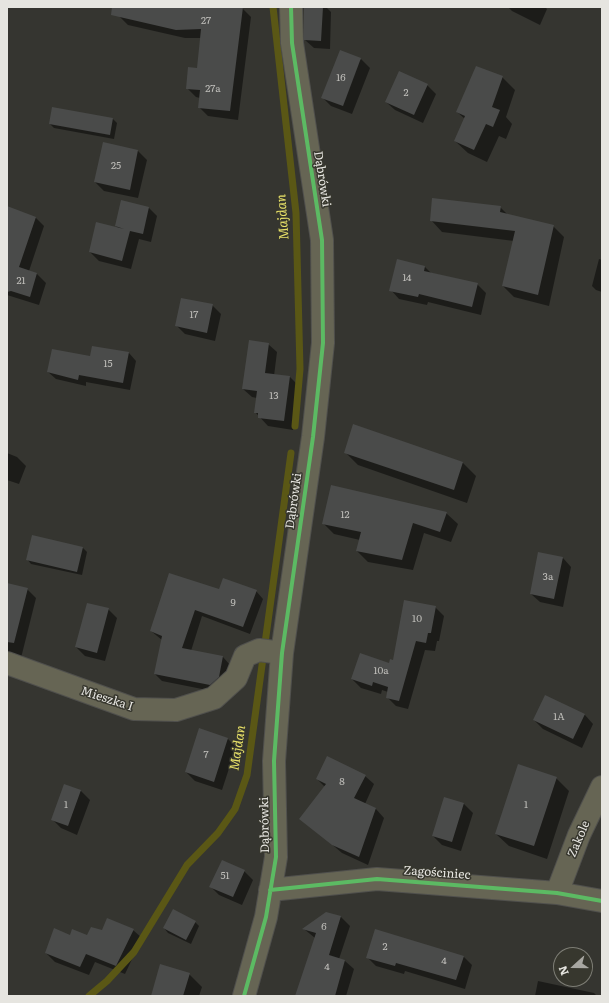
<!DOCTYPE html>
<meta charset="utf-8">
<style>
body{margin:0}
#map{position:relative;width:609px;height:1003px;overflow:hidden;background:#353530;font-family:Literata,serif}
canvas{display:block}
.frame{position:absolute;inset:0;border:8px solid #e6e5e0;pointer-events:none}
.north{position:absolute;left:553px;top:947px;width:40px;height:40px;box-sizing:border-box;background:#37372e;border:1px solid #7d7d75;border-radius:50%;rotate:249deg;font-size:11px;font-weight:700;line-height:16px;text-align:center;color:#e6e5e0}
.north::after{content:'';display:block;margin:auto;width:14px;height:18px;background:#a8a7a2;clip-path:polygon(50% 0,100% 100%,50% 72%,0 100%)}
</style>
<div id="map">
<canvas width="609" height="1003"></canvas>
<div class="frame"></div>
<div class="north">N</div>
</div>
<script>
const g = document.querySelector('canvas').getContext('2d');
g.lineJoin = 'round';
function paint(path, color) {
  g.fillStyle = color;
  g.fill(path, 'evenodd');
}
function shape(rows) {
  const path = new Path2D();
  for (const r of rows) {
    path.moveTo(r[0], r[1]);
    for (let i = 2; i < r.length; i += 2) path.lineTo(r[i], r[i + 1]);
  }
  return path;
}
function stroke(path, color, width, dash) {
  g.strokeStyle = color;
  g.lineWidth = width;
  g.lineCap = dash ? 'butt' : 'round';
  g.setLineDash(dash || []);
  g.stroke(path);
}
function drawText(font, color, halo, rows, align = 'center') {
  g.font = font + ' Literata,serif';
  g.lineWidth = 3;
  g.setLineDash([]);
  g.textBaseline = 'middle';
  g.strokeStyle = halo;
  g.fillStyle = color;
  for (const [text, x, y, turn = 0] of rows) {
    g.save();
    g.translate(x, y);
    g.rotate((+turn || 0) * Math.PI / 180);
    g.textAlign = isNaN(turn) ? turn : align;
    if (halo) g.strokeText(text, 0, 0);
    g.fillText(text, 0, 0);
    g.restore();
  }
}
const shadow = shape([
 [121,7,242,8,251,17,238,120,208,116,199,107,200,98,196,97,187,88,198,69,201,38,185,38,128,25,119,16],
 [305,7,326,7,331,12,330,49,314,48,305,40],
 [508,7,545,7,547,9,540,25,512,11],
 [361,59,370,68,352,114,331,106,322,97],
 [502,77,515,90,506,117,512,124,506,139,499,136,487,162,468,153,455,141,465,119,457,112],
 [427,85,436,94,423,123,395,110,386,102],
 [112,118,117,123,114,139,54,128,50,124],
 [104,143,138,151,147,160,138,198,104,191,95,182],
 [7,207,36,218,44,226,29,271,37,274,46,283,39,305,7,295],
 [500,207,508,215,553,226,564,237,549,306,514,297,503,286,514,241,442,232,431,220],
 [149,208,157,216,151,242,139,239,131,269,99,261,90,252,118,228,116,226],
 [599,259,602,260,602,292,596,290,592,286],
 [425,267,431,273,477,284,486,293,481,315,428,302,427,305,399,299,391,290],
 [212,305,221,314,215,341,185,334,176,325],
 [268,344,277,352,274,376,290,377,299,386,293,430,268,426,255,412,257,398,252,397,243,389],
 [129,353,136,361,130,390,86,382,86,386,56,379,48,372,91,357],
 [354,426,463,463,476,476,467,503,358,465,345,452],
 [7,453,17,457,26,466,19,484,7,480],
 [446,513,458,524,451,542,424,533,413,570,368,562,357,551,360,540,334,534,323,523],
 [83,548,87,552,82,575,31,564,27,559],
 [563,558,571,567,563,607,540,602,531,594],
 [7,587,27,589,36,598,21,658,7,654],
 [219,591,256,591,263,599,250,634,202,616,191,651,223,657,230,665,217,692,162,681,155,674,162,640,151,631],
 [435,607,444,616,439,641,437,641,435,651,425,650,408,709,396,706,387,697,388,692,382,690,381,694,361,688,352,679,389,664,394,661],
 [108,609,117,618,105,661,85,656,76,647],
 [545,696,585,715,593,724,582,748,543,729,534,720],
 [228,739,236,747,222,790,195,781,186,772],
 [365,776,374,784,365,804,376,809,384,818,368,865,342,853,301,818,325,787,317,779],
 [556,778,569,791,547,859,509,846,496,834],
 [65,785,81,791,90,800,77,835,61,828,52,819],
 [445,798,464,804,473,813,461,851,442,845,433,836],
 [244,871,253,880,242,905,219,895,211,887],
 [326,913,341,917,350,926,339,959,345,961,354,969,346,996,296,996,315,938,304,929],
 [195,922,199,926,191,944,168,933,164,928],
 [133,930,142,938,125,974,95,962,89,975,55,962,46,953,71,936,87,936,103,932],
 [463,956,472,965,465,989,405,971,404,974,376,966,367,957],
 [189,974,202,987,199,996,152,996],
 [538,981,594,993,597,996,535,996]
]);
const stream = shape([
 [273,7,296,213,300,369,295,426],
 [89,996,107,981,134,952,187,865,218,833,235,809,247,775,291,453]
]);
const building = shape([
 [112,7,243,7,230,111,198,108,200,90,186,89,188,67,197,68,201,29,176,30,111,15],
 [304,7,323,7,321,41,304,40],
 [340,50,361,58,343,106,321,98],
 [476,66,503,76,492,107,500,110,493,127,486,124,474,150,454,141,465,116,456,112],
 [399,71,428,84,414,115,385,102],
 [52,107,113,118,110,135,49,124],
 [103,142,138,150,130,190,94,182],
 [432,198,501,206,500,212,554,225,538,295,502,286,515,231,430,221],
 [121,200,149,207,143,234,130,231,122,261,89,252,96,222,124,229,115,226],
 [7,206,36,217,19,267,37,273,30,297,11,291,7,292],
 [397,259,425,266,424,271,478,283,472,307,419,294,418,297,389,291],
 [181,298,213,304,207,333,175,326],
 [249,340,269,343,265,373,290,376,284,421,258,418,258,413,254,413,257,391,242,389],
 [92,346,129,352,123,383,79,375,78,380,47,372,52,349,90,356],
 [353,424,463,462,454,490,344,453],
 [331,485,447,512,440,532,413,523,402,560,356,551,361,532,322,524],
 [32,535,83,547,77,572,26,560],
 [538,552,563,557,554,599,530,594],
 [169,573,219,589,223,578,257,590,243,627,195,610,182,648,223,656,219,677,210,685,154,674,162,636,150,631],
 [7,583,28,588,14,643,7,642],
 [404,600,436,606,431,633,428,633,426,643,416,641,399,701,386,698,388,687,373,682,372,686,351,679,360,653,389,663,390,659,393,660],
 [87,603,109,608,97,653,75,647],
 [545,695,585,714,573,739,533,720],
 [199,728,228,738,214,782,185,772],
 [327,756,366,775,354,798,376,808,359,857,332,845,299,819,326,784,316,779],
 [518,764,557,777,534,846,495,834],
 [64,784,81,790,68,826,51,820],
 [444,797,464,803,452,842,432,836],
 [222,860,245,870,233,897,209,887],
 [173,909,196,921,186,940,163,928],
 [326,912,341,916,329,955,345,960,335,996,295,996,316,933,302,929],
 [107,918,134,929,116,966,86,954,80,967,45,953,54,928,70,935,72,929,87,935,91,927,102,930],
 [375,929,464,956,456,980,396,963,395,966,366,958],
 [160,964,190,973,183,996,151,996]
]);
const street = shape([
 [7,663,134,709,176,710,214,698,236,678,245,656,259,650,282,653],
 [270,890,377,879,557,893,602,901],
 [557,893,579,835,602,787],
 [244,996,266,917,276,857,274,761,282,653,313,437,323,343,322,240,292,43,291,7]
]);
const cycleway = shape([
 [270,890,377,879,557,893,602,901],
 [244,996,266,917,276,857,274,761,282,653,313,437,323,343,322,240,292,43,291,7]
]);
const numberNames = [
 ["27",206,21],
 ["16",341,78],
 ["27a",213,89],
 ["2",406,93],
 ["25",116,166],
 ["14",407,278],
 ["21",21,281],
 ["17",194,315],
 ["15",108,364],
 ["13",274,396],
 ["12",345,515],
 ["3a",548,577],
 ["9",233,603],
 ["10",417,619],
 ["10a",381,671],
 ["1A",559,717],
 ["7",206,755],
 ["8",342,782],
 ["1",66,805],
 ["1",526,805],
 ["51",225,876],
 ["6",324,927],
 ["2",385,947],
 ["4",444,961],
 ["4",327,967]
];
const streetNames = [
 ["Dąbrówki",322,179,81],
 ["Dąbrówki",294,501,-82],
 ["Mieszka I",107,699,18],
 ["Dąbrówki",265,825,-91],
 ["Zakole",579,839,-67],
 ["Zagościniec",437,873,4]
];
const waterNames = [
 ["Majdan",283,217,-94],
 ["Majdan",238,748,-81]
];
paint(shadow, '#0007');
stroke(stream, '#5a5715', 7);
paint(building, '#4a4b4a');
stroke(street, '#50504d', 24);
stroke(street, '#666554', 22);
stroke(cycleway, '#5cba63', 4);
drawText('10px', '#bfbeba', null, numberNames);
drawText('12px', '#e6e5e0', '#37372e', streetNames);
drawText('italic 13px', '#e7e068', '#37372e', waterNames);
</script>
